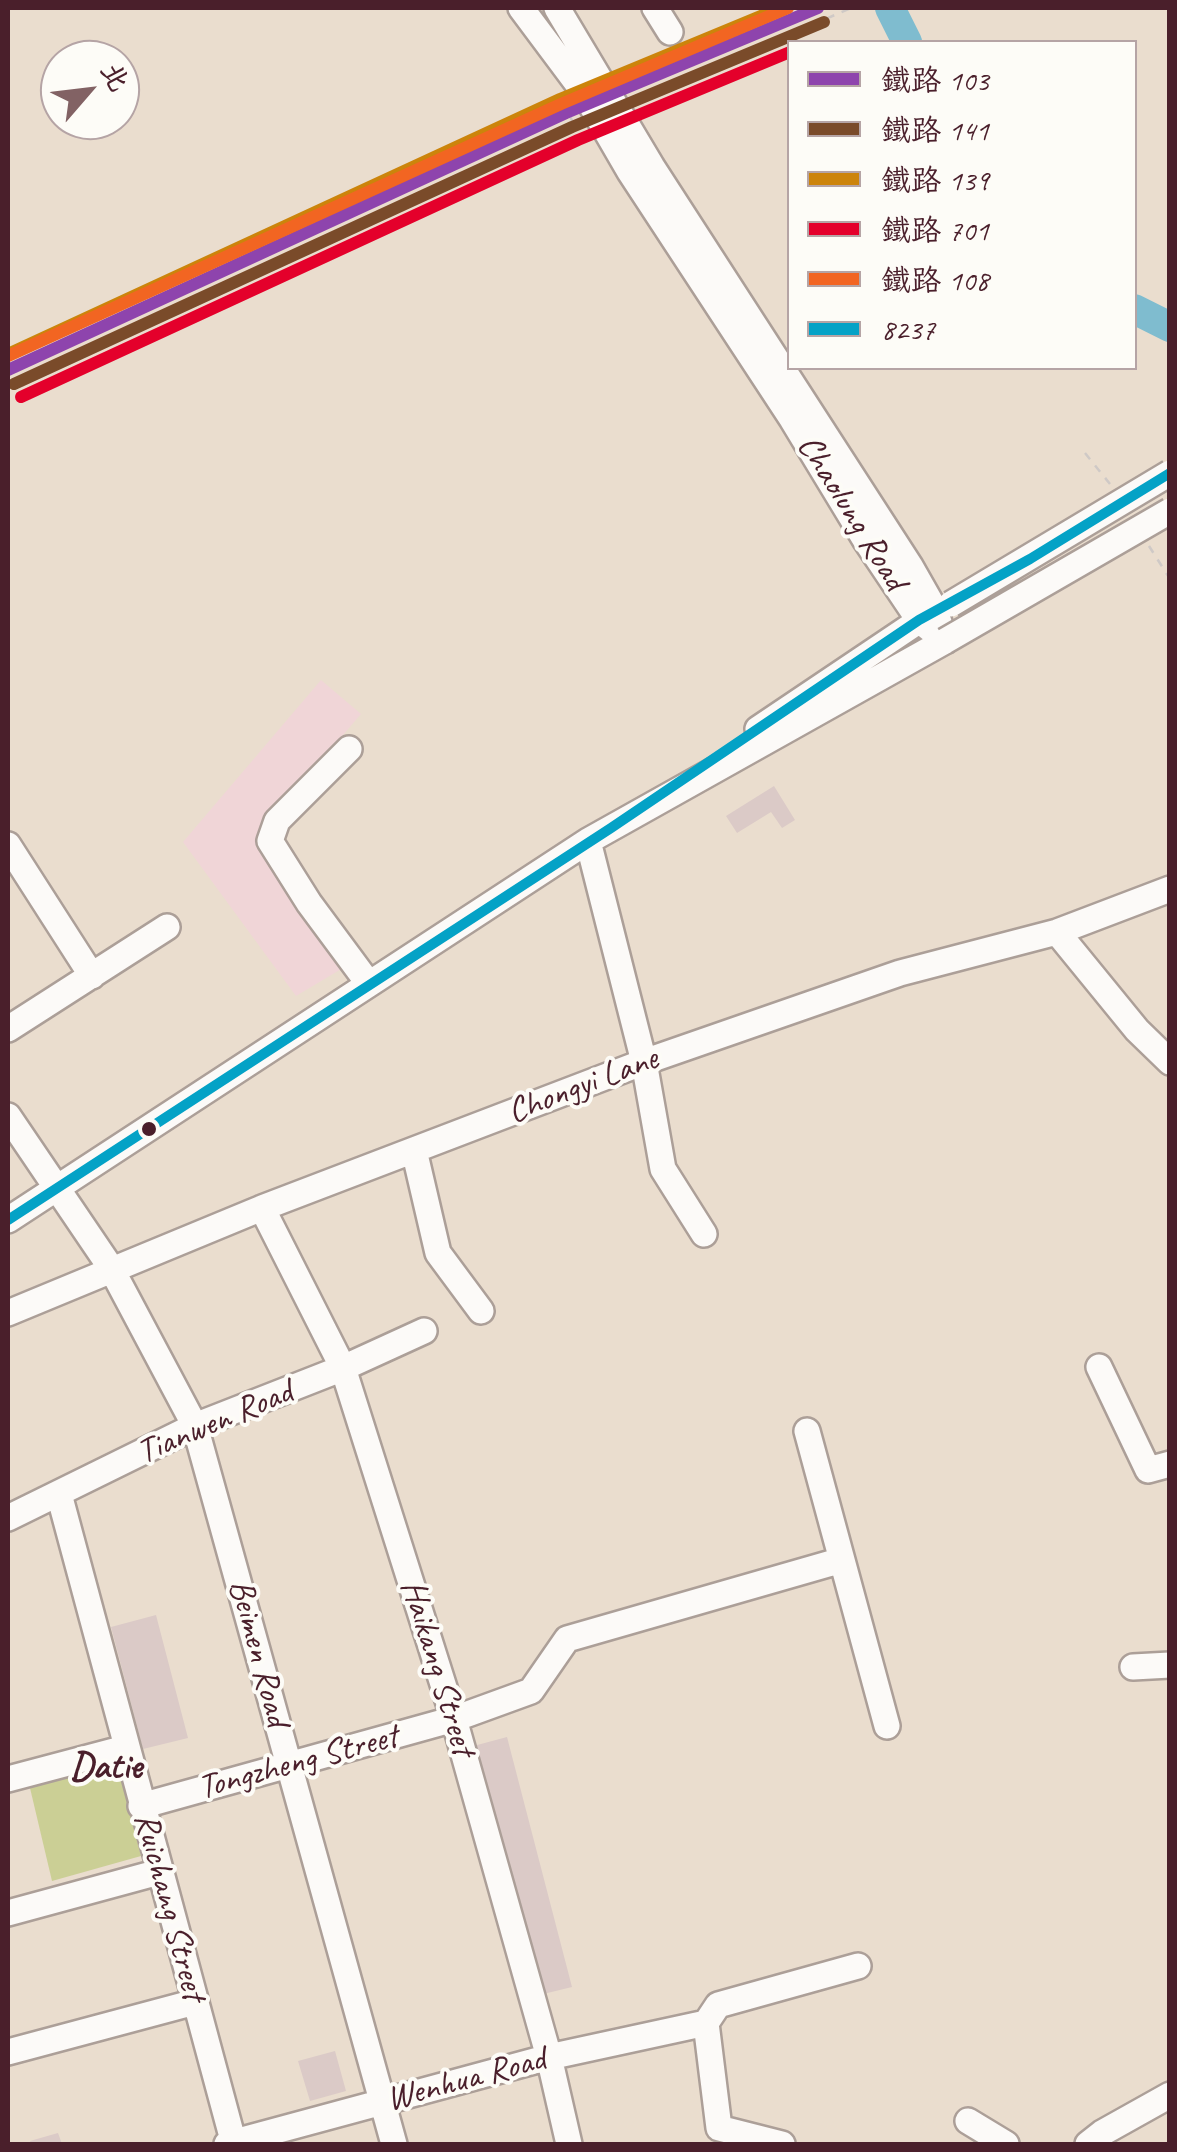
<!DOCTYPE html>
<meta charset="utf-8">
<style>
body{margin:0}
#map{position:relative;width:1177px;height:2152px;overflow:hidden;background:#eaddce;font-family:Caveat,"LXGW WenKai TC",sans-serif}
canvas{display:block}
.frame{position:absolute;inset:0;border:10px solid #4a1f2b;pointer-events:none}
.legend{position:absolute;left:787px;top:40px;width:350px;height:330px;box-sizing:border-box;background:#fdfcf7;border:2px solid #b5a4a5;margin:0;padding:12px 18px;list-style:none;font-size:30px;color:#4a1f2b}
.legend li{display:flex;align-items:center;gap:20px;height:50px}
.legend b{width:50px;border:2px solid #b5a4a5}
.north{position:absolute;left:40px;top:40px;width:100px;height:100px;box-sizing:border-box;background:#fdfcf7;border:2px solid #b5a4a5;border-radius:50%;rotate:62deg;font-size:28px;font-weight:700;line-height:40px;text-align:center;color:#4a1f2b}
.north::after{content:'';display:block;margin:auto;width:35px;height:45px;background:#826264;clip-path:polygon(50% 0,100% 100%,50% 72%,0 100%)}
</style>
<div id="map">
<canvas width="1177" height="2152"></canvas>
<div class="frame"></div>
<ul class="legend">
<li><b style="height:12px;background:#8e44ad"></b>鐵路 103</li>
<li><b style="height:12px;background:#7a4b2a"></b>鐵路 141</li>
<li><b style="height:12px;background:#cc840b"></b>鐵路 139</li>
<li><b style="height:12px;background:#e4002b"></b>鐵路 701</li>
<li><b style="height:12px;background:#f26522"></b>鐵路 108</li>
<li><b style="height:12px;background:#04a2c6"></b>8237</li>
</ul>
<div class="north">北</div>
</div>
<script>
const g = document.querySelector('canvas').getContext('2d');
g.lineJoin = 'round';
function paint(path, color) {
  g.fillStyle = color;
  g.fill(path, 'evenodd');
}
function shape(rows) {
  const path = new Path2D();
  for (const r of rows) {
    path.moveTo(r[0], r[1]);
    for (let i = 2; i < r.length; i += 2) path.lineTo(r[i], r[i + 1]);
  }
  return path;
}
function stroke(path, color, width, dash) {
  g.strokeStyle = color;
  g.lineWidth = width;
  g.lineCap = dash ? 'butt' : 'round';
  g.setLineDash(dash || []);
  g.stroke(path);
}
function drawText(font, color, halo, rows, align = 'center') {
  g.font = font + ' Caveat,sans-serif';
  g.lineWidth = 8;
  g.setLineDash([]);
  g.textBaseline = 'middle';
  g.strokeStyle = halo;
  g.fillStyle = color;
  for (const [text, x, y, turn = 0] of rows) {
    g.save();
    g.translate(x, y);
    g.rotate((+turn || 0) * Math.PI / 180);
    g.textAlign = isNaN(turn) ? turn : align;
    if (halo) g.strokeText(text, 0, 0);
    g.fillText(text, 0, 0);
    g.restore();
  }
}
const built = shape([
 [321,680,361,714,276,813,265,837,343,968,296,996,183,842]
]);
const green = shape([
 [117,1762,141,1856,52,1881,30,1788]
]);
const river = shape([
 [890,8,907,42],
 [1134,309,1170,327]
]);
const building = shape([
 [774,786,795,820,782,828,771,812,737,833,726,816],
 [156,1615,188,1738,143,1749,111,1627],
 [507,1737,572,1987,531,1997,466,1748],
 [335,2051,346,2091,310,2101,298,2061],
 [58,2133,62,2144,31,2144,30,2141]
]);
const path = shape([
 [636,101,851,8],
 [8,371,565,107,576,128,578,127],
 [1085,453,1110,484],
 [1149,546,1170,579]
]);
const minor = shape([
 [521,8,583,91,630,172,792,419,866,541,919,620,945,641],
 [557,8,652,167,910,566,935,610,945,641],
 [655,8,670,32],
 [758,729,932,612],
 [349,749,277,821,270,841,309,903,369,984],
 [588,841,644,1062,663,1169,704,1234],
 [8,845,92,976],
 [1057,932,1137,1030,1170,1062],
 [8,1029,167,927],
 [8,1116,111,1268,195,1426,394,2144],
 [414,1150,438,1253,481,1311],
 [262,1208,343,1368,454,1719,549,2057,569,2144],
 [8,1220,588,841,945,641],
 [8,1313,262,1208,644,1062,900,973,1057,932,1170,889],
 [1099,1367,1148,1470,1170,1464],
 [807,1431,887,1726],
 [59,1494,234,2144],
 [8,1518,195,1426,343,1368,424,1331],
 [1133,1667,1170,1665],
 [8,1779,125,1748],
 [141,1806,454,1719,531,1691,567,1639,842,1560],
 [8,1913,159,1872],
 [8,2052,195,2002],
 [968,2121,1006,2144],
 [227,2144,549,2057,706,2023],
 [782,2144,719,2128,706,2023,718,2005,858,1966],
 [1088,2144,1102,2133,1170,2095]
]);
const minorBridge = shape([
 [951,604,1170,473],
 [945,641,1170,511]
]);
const bus1 = shape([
 [8,1220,611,828,919,620,1030,559,1170,473]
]);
const rail1 = shape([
 [8,370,566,113,818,8]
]);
const rail2 = shape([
 [14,384,572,127,824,22]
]);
const rail3 = shape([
 [8,354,560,99,780,8]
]);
const rail4 = shape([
 [21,397,578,140,790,52]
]);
const rail5 = shape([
 [8,356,561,104,788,8]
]);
const markers = [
 [149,1129,9,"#4a1f2b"]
];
const streetNames = [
 ["Chaolung Road",851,513,58],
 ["Chongyi Lane",583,1086,-21],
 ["Tianwen Road",215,1423,-23],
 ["Beimen Road",258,1653,75],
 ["Haikang Street",437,1668,73],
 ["Tongzheng Street",298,1763,-15],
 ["Ruichang Street",169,1907,75],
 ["Wenhua Road",466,2080,-15]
];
const neighbourhoodNames = [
 ["Datie",106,1768]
];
paint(built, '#f0d5d7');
paint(green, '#cbcf95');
stroke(river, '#7fbccf', 30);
paint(building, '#dbcac7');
stroke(minor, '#ac9f98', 30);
stroke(path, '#cfc9c6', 2.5, [8, 8]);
stroke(minor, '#fcfaf8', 25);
stroke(minorBridge, '#ac9f98', 30, []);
stroke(minorBridge, '#fcfaf8', 25);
stroke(bus1, '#04a2c6', 10);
stroke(rail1, '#8e44ad', 12);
stroke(rail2, '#7a4b2a', 12);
stroke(rail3, '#cc840b', 12);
stroke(rail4, '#e4002b', 12);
stroke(rail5, '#f26522', 12);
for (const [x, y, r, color] of markers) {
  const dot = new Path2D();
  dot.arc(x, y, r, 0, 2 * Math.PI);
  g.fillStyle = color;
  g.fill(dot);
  stroke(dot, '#fdfcf7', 4);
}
drawText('35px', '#4a1f2b', '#fdfcf7', streetNames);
drawText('bold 38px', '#4a1f2b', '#fdfcf7', neighbourhoodNames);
</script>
